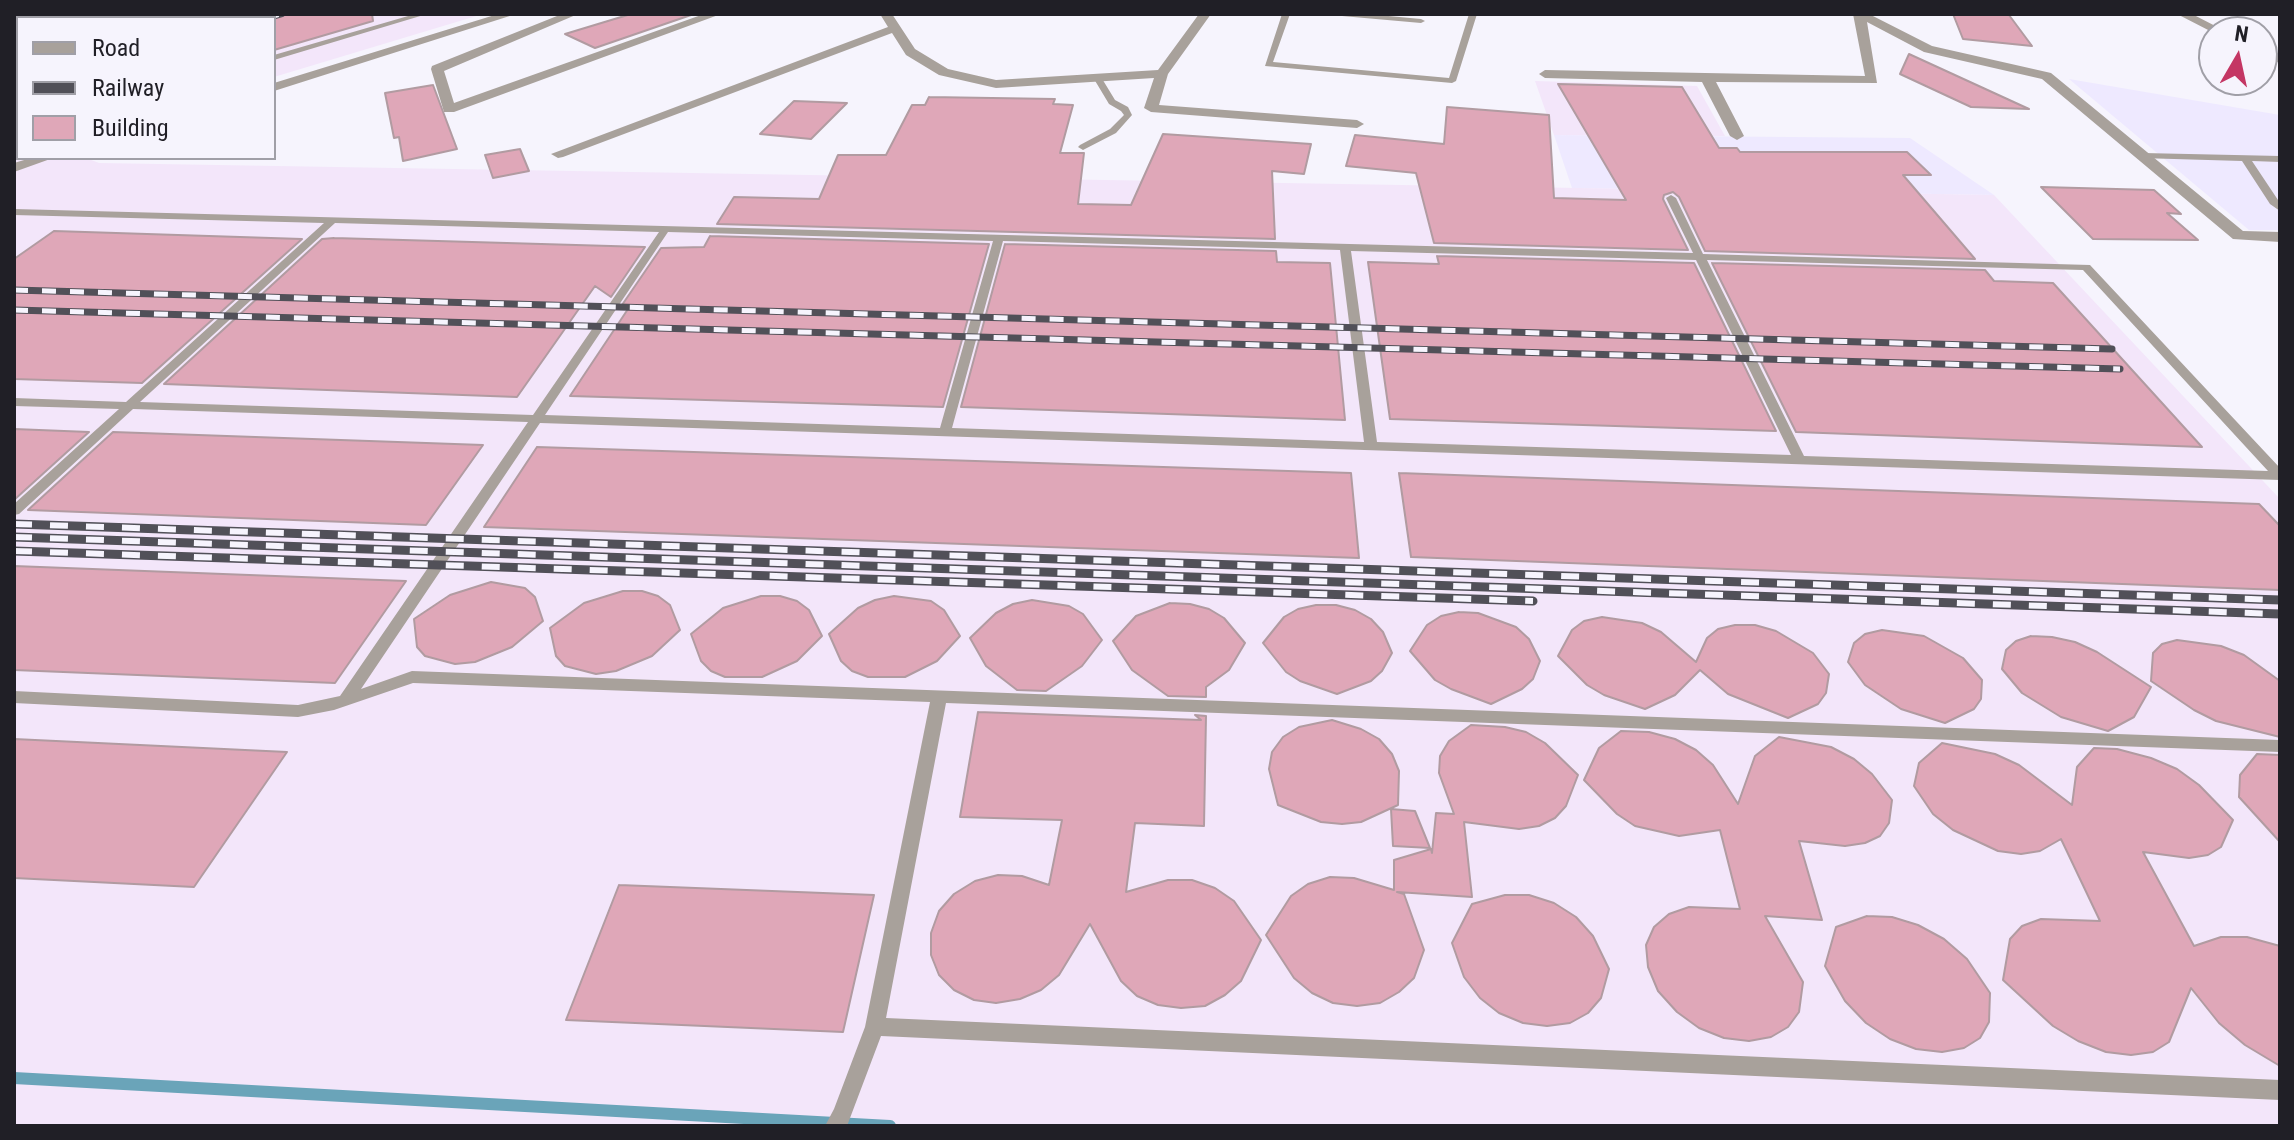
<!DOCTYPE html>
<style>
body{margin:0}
#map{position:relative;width:2294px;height:1140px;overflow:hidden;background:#f6f4fd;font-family:"Roboto Condensed",sans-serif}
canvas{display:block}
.frame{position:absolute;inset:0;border:16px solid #201f26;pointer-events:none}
.legend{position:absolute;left:16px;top:16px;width:260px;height:144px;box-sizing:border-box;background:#f6f4fd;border:2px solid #a09fa7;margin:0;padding:10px 14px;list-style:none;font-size:24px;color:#201f26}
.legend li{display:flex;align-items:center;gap:16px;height:40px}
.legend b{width:40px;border:2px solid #a09fa7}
.north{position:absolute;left:2198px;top:16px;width:80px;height:80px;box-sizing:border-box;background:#f6f4fd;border:2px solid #a09fa7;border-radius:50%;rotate:9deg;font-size:22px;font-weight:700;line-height:32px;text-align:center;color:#201f26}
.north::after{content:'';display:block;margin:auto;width:28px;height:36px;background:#c43664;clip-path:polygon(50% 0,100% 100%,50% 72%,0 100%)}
</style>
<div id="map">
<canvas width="2294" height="1140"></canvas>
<div class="frame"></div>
<ul class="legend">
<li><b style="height:10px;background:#a8a19b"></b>Road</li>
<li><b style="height:10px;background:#515058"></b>Railway</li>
<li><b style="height:22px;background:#dfa7b8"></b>Building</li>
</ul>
<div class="north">N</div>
</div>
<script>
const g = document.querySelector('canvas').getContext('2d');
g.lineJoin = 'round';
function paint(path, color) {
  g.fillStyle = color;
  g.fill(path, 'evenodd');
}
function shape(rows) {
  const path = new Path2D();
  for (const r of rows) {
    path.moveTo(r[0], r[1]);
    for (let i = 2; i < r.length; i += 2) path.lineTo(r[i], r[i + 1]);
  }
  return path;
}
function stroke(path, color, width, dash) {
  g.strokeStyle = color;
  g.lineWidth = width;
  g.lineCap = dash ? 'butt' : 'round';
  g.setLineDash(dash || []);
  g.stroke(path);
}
const built = shape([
 [2069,79,2280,115,2280,230,2249,230],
 [1554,135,1910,138,1994,195,1572,188]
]);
const industrial = shape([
 [14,14,483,14,274,77,274,18,18,18,18,158,86,158,99,163,1994,195,2280,499,2280,1126,14,1126],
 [1535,81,1697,86,1725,136,1554,135]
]);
const stream = shape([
 [14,1078,890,1126]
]);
const building = shape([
 [274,14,372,14,373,21,274,50,274,14],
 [631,14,691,15,595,48,565,34,631,14],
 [1953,14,2009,15,2032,46,1963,39,1953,14],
 [1909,54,2029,109,1971,107,1900,74,1909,54],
 [1558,84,1682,87,1719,148,1737,148,1740,152,1907,152,1931,175,1903,175,1975,259,1705,251,1679,197,1673,192,1664,195,1663,199,1688,250,1434,243,1416,173,1346,166,1355,135,1444,144,1447,107,1549,115,1554,198,1626,200,1558,84],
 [433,85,457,149,403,161,399,137,394,138,385,93,433,85],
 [929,97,1055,99,1053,104,1073,105,1060,153,1084,153,1078,204,1131,205,1163,134,1311,144,1304,174,1272,171,1275,239,717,224,734,197,819,199,838,155,886,155,912,105,925,105,929,97],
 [794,101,847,103,811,139,760,134,794,101],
 [520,149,529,171,493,178,485,155,520,149],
 [2041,187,2154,190,2181,214,2167,213,2198,240,2093,239,2041,187],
 [54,231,302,239,142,383,14,379,14,259,54,231],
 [710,236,989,244,943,407,570,396,628,309,622,305,661,248,704,247,710,236],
 [334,238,645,247,611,297,595,286,517,397,164,384,322,239,334,238],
 [1005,244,1276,251,1277,262,1330,263,1345,420,961,407,1005,244],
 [1437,256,1694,263,1776,431,1390,419,1368,262,1439,264,1437,256],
 [1712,263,1985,270,1994,281,2053,283,2202,447,1796,432,1712,263],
 [14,429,89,432,14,500,14,429],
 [113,432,483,445,426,525,28,510,113,432],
 [537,447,1351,473,1359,558,484,527,537,447],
 [1399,473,2259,504,2280,526,2280,590,1411,557,1399,473],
 [14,566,406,581,335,683,14,670,14,566],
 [491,582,525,588,535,597,543,621,512,647,475,662,455,664,425,656,417,647,414,619,450,595,491,582],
 [623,591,642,591,658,596,670,605,680,630,652,656,616,671,596,674,565,666,556,656,550,628,584,603,623,591],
 [761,596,780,596,797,601,809,610,822,636,797,661,762,677,725,677,711,671,701,661,691,634,723,608,761,596],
 [894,596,931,601,944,610,960,636,937,661,905,677,868,677,852,671,841,661,829,634,858,608,875,600,894,596],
 [1032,600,1069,606,1083,614,1102,640,1082,666,1046,691,1017,690,986,666,970,638,996,613,1013,604,1032,600],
 [1170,603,1190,604,1209,609,1224,618,1245,643,1229,670,1206,687,1206,697,1168,696,1132,670,1113,641,1136,616,1170,603],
 [1316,605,1336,605,1355,610,1371,619,1383,632,1392,653,1382,671,1371,681,1337,694,1300,681,1286,672,1263,643,1284,617,1298,609,1316,605],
 [1459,612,1478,613,1516,627,1529,639,1540,661,1533,679,1522,689,1491,704,1451,689,1435,680,1410,651,1427,625,1441,616,1459,612],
 [1602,617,1642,623,1661,632,1696,662,1707,638,1718,629,1735,625,1755,625,1776,631,1813,653,1829,674,1826,693,1818,704,1788,718,1728,694,1700,670,1675,695,1645,709,1604,695,1587,685,1558,656,1572,630,1584,621,1602,617],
 [1882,630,1924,636,1963,658,1982,680,1981,699,1974,709,1945,723,1901,709,1865,685,1848,662,1854,643,1865,634,1882,630],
 [2031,636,2052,637,2075,642,2097,652,2151,687,2134,717,2108,731,2061,717,2022,693,2002,669,2006,650,2016,641,2031,636],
 [2177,640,2221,646,2244,655,2280,681,2280,737,2216,721,2194,710,2151,681,2153,653,2162,644,2177,640],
 [978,712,1201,720,1195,715,1206,716,1204,826,1135,823,1126,892,1168,880,1192,880,1215,888,1234,901,1261,940,1241,981,1225,995,1205,1006,1181,1008,1158,1005,1137,996,1121,981,1090,924,1059,975,1041,990,1020,999,996,1003,974,1000,954,990,939,975,931,955,931,933,939,911,954,894,975,881,998,875,1022,876,1049,885,1062,820,960,817,978,712],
 [1332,720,1361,729,1379,739,1392,754,1399,771,1398,805,1361,822,1342,824,1321,822,1278,805,1269,769,1272,752,1283,737,1299,727,1332,720],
 [1471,725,1505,727,1526,732,1545,743,1578,775,1566,806,1555,818,1539,826,1519,829,1464,822,1472,897,1397,892,1404,894,1424,950,1414,978,1399,992,1380,1003,1357,1006,1333,1003,1312,993,1294,978,1266,935,1291,896,1308,884,1330,877,1354,878,1394,890,1394,860,1431,849,1432,853,1436,813,1454,814,1439,773,1440,756,1449,741,1471,725],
 [1621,731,1649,732,1675,739,1696,750,1713,765,1738,804,1755,756,1779,737,1831,747,1854,759,1872,774,1892,800,1889,823,1880,836,1865,843,1845,846,1799,841,1822,920,1765,916,1803,982,1799,1012,1788,1027,1771,1037,1749,1041,1724,1038,1699,1028,1677,1012,1658,991,1648,967,1646,945,1654,927,1669,914,1689,907,1740,909,1720,830,1679,836,1635,826,1617,814,1584,780,1599,748,1621,731],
 [14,739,287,752,194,887,14,878,14,739],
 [1942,743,1995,754,2019,765,2072,805,2077,767,2094,748,2117,749,2151,758,2177,769,2199,785,2233,820,2221,847,2208,855,2189,858,2143,852,2194,946,2221,937,2247,937,2280,946,2280,1066,2245,1045,2219,1023,2191,988,2169,1042,2153,1052,2131,1055,2106,1052,2078,1041,2053,1026,2003,980,2010,939,2022,926,2041,919,2100,921,2061,839,2040,851,2021,854,1998,851,1953,830,1933,814,1914,786,1919,763,1942,743],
 [2257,754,2280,755,2280,842,2239,797,2240,775,2257,754],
 [1391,809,1415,811,1430,848,1393,846,1391,809],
 [619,885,874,895,843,1032,566,1020,619,885],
 [1505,895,1529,895,1554,903,1576,917,1593,936,1609,969,1601,998,1588,1013,1570,1023,1547,1026,1523,1023,1499,1013,1480,998,1464,977,1452,943,1472,904,1505,895],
 [1867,916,1892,917,1918,925,1944,939,1967,959,1990,993,1989,1022,1980,1038,1964,1048,1942,1052,1916,1049,1890,1039,1866,1023,1845,1001,1825,966,1836,927,1867,916]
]);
const service = shape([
 [123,14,136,14,126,18,113,18,123,14],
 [182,14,191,14,197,18,188,18,182,14],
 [415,14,427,14,274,60,274,55,415,14],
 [1282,14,1290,14,1273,62,1449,78,1469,14,1477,14,1456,81,1452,83,1265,66,1282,14],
 [1338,14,1367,14,1421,19,1425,21,1421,23,1342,16,1338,14],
 [18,42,18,46,14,47,14,43,18,42],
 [1095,77,1101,77,1115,100,1128,107,1132,115,1116,133,1083,150,1078,147,1080,145,1110,129,1124,115,1121,111,1109,104,1094,79,1095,77],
 [18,130,18,136,14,137,14,131,18,130],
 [2143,153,2280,156,2280,162,2252,161,2280,203,2280,211,2270,204,2242,161,2140,158,2140,154,2143,153],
 [1671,195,1676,198,1703,254,2090,265,2280,468,2280,480,540,423,361,689,412,671,2280,740,2280,752,946,703,886,1018,2280,1080,2280,1100,881,1036,847,1126,825,1126,834,1109,865,1027,930,702,413,683,334,710,298,717,14,703,14,691,298,705,340,696,528,422,133,409,19,514,14,515,14,504,119,409,14,406,14,398,126,402,324,223,14,215,14,209,1693,253,1666,198,1671,195],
 [335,223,659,232,533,415,140,402,335,223],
 [668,232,993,241,940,428,545,415,668,232],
 [1003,241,1340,250,1364,442,952,428,1003,241],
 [1351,251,1696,260,1791,455,1377,442,1351,251],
 [1707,260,2083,270,2268,471,1804,456,1707,260]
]);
const minor = shape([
 [498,14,516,14,274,91,274,83,498,14],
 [562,14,578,14,444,71,454,103,704,14,721,14,454,112,444,112,431,69,432,66,562,14],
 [880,14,892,14,915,49,948,69,996,80,1158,70,1199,14,1211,14,1168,74,1159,105,1357,120,1364,124,1357,128,1151,112,1144,108,1154,78,996,88,939,75,906,55,892,33,563,157,558,158,551,154,888,27,880,14],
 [1853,14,1869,14,1932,46,2051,73,2243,231,2280,232,2280,242,2233,239,2042,79,1924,52,1867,22,1877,83,1716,82,1744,136,1737,140,1730,136,1702,82,1545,78,1539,74,1545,70,1865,76,1853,14],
 [2177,14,2192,14,2227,32,2214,33,2177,14],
 [2262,47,2280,54,2280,63,2262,56,2262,47],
 [31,158,53,158,14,172,14,163,31,158]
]);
const railFar2 = shape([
 [249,18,263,14],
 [268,18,282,14],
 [14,89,18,88]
]);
const railFar1 = shape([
 [14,290,2112,349],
 [14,310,2120,369]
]);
const rail = shape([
 [14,524,2280,600],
 [14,537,2280,614],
 [14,551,1533,601]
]);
paint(built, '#eee9ff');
paint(industrial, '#f3e6fa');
stroke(stream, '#6aa4b9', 12);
paint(building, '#dfa7b8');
stroke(building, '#b19ba1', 2);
paint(service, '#a8a19b');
paint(minor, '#a8a19b');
stroke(railFar2, '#515058', 6);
stroke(railFar1, '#515058', 7);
stroke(rail, '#515058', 9);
stroke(railFar2, '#f6f4fd', 4, [11]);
stroke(railFar1, '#f6f4fd', 5, [14]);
stroke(rail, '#f6f4fd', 6, [18]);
</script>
